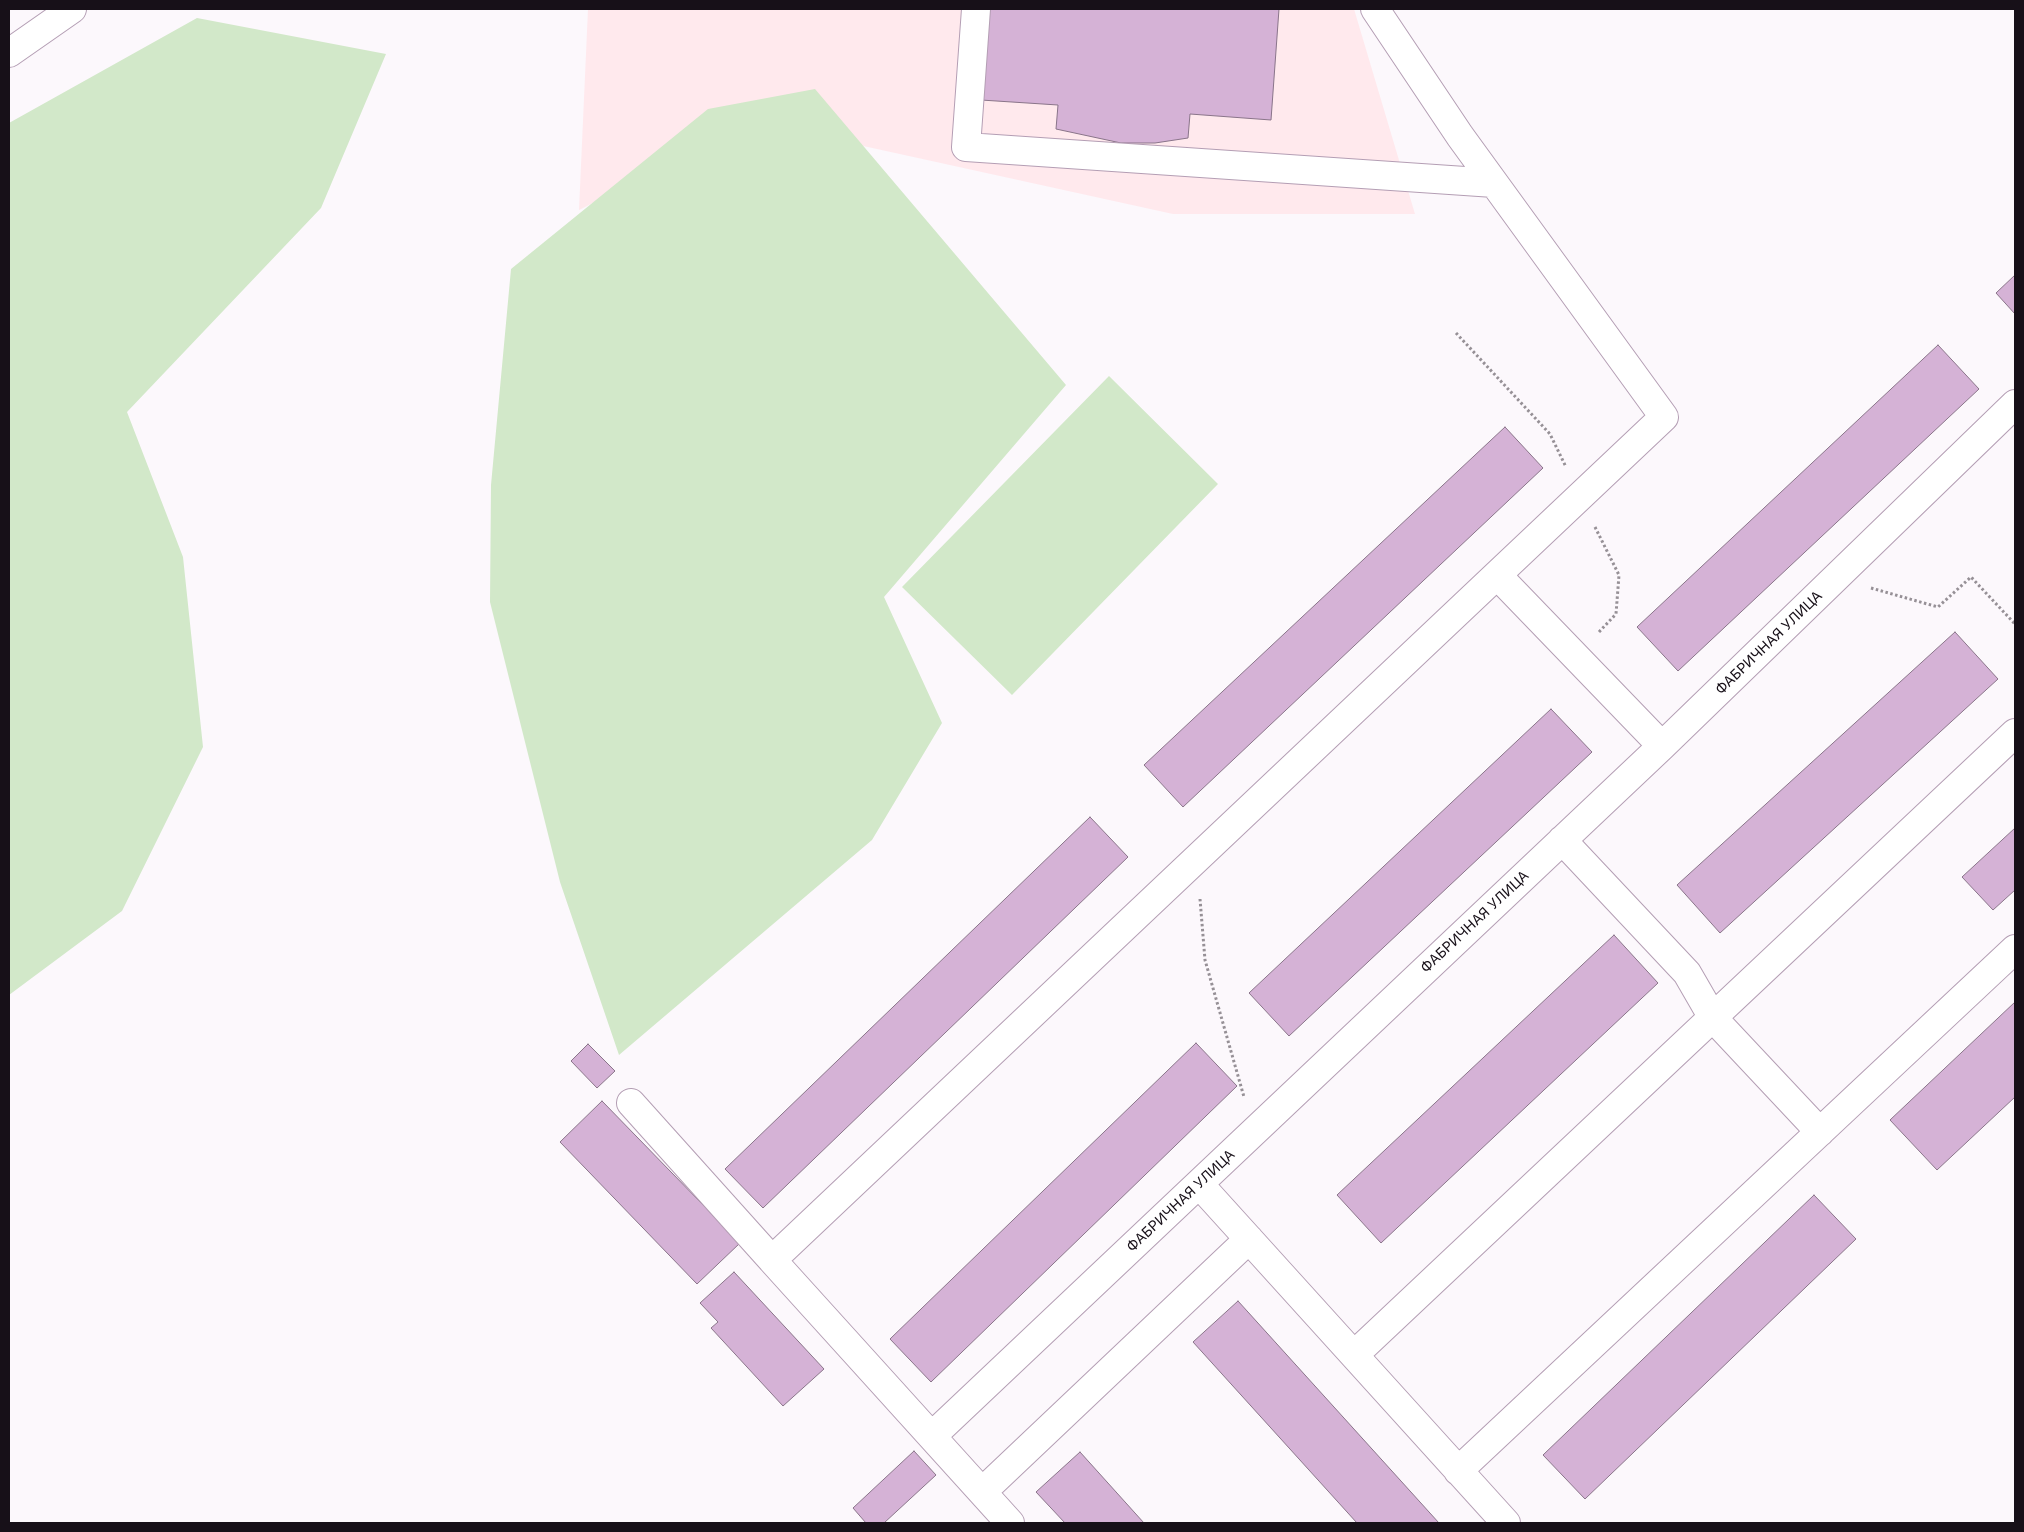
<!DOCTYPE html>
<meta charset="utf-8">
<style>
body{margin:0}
#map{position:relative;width:2024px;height:1532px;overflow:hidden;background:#fcf8fc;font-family:Inter,sans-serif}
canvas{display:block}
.frame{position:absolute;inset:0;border:10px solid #171018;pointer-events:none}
</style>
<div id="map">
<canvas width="2024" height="1532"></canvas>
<div class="frame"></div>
</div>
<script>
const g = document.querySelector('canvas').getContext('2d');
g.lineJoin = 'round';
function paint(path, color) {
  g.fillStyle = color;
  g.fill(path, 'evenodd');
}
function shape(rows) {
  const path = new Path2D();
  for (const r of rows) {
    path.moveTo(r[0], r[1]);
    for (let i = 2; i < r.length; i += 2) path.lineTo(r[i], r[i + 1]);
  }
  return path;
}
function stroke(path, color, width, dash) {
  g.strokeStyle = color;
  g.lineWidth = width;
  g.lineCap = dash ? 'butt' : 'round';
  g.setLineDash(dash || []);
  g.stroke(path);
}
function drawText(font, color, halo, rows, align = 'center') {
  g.font = font + ' Inter,sans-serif';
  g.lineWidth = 4;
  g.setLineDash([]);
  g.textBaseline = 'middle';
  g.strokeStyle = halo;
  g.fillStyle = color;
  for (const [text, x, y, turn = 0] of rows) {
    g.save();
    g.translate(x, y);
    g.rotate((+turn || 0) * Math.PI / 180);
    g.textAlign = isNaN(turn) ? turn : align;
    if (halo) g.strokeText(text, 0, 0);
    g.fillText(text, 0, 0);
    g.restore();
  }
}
const education = shape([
 [588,9,1354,9,1415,214,1173,214,754,122,579,210]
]);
const green = shape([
 [197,18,386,54,321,208,127,412,183,557,203,747,122,911,9,995,9,123],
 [815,89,1066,385,884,597,942,723,872,840,619,1055,560,882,490,602,491,485,511,269,708,109],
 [1109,376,1218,484,1012,695,902,587]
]);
const building = shape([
 [988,9,1279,9,1271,120,1190,114,1188,138,1155,143,1121,143,1056,129,1058,105,981,100,988,9],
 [2015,275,2015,314,1996,293,2015,275],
 [1938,345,1979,389,1678,671,1637,627,1938,345],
 [1505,427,1543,468,1183,807,1144,765,1505,427],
 [1955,632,1998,679,1720,933,1677,885,1955,632],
 [1551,709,1592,752,1289,1036,1249,993,1551,709],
 [1090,817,1128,857,763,1208,725,1169,1090,817],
 [2015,828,2015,890,1993,910,1962,877,2015,828],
 [1614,935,1658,983,1381,1243,1337,1195,1614,935],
 [2015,1002,2015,1097,1937,1170,1890,1120,2015,1002],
 [1196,1043,1237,1086,931,1382,890,1339,1196,1043],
 [588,1044,615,1071,597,1088,571,1061,588,1044],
 [602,1101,740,1243,697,1284,560,1142,602,1101],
 [1814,1195,1856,1239,1585,1499,1543,1455,1814,1195],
 [734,1272,824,1369,783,1406,711,1328,718,1322,700,1303,734,1272],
 [1238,1301,1439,1523,1357,1523,1193,1342,1238,1301],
 [914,1451,936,1475,884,1523,866,1523,853,1508,914,1451],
 [1080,1452,1144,1523,1065,1523,1036,1492,1080,1452]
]);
const path = shape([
 [1456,333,1550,434,1566,467],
 [1595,527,1619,575,1616,614,1598,633],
 [1871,588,1938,607,1971,577,2015,624],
 [1200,899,1205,960,1244,1097]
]);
const minor = shape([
 [976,9,966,147,1494,183],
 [9,53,72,9],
 [1497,575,1662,746],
 [1562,840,1687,973,1713,1018,1820,1132],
 [631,1103,772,1260],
 [1199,1184,1506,1523],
 [1354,1355,2015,733],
 [932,1436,1662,746,2015,404],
 [1458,1471,2015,949],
 [982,1492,1249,1239],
 [1010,1523,772,1260,1664,417,1460,136,1375,9]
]);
const streetNames = [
 ["ФАБРИЧНАЯ УЛИЦА",1769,643,-44],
 ["ФАБРИЧНАЯ УЛИЦА",1475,922,-43],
 ["ФАБРИЧНАЯ УЛИЦА",1181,1201,-43]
];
paint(education, '#ffe9ed');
paint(green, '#d2e8c9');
paint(building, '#d5b2d6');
stroke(building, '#8a758a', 1);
stroke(minor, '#b49eb4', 30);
stroke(path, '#969096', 3, [2.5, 2.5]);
stroke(minor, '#fff', 28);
drawText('14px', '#171018', '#fff', streetNames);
</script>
